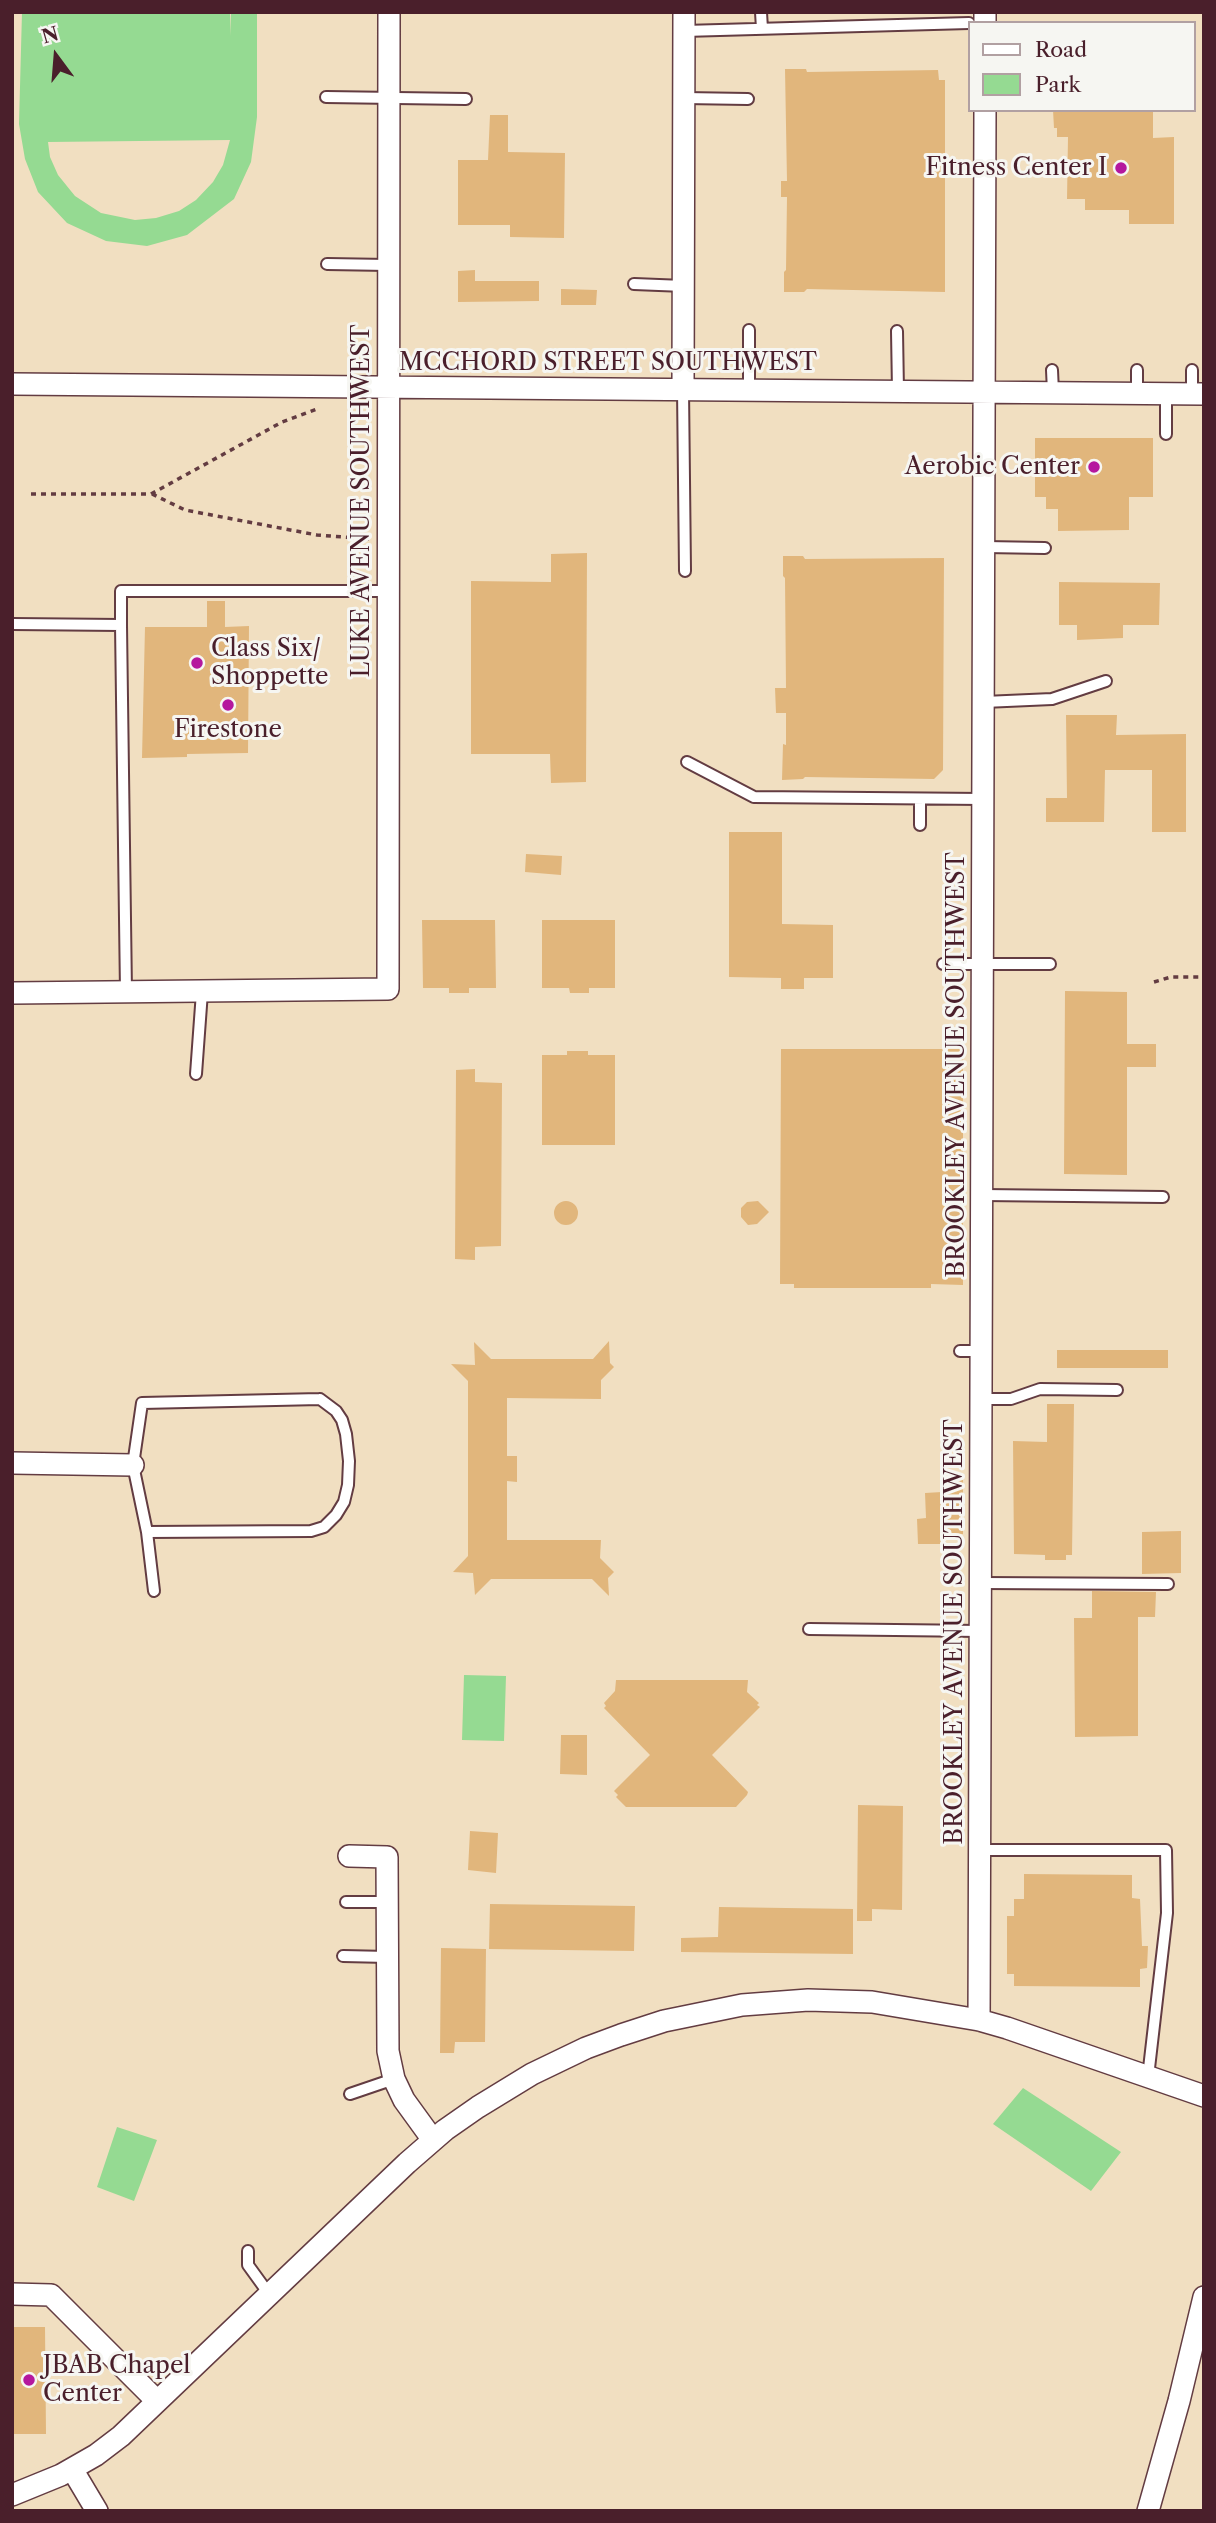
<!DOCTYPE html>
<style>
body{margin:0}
#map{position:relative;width:1216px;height:2523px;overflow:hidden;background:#f1dfc1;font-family:"Libre Caslon Text",serif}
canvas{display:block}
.frame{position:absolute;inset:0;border:14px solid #4a1f2b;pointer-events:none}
.legend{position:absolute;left:968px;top:21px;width:228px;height:91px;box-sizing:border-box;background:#f6f6f2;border:2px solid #b1a0a2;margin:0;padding:9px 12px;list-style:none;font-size:21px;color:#4a1f2b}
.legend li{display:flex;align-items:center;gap:14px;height:35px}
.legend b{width:35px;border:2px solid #b1a0a2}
.north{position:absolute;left:21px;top:21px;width:70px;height:70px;-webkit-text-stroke:5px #f6f6f2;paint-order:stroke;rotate:344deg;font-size:19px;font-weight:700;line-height:28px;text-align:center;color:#4a1f2b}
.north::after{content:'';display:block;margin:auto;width:24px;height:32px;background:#4a1f2b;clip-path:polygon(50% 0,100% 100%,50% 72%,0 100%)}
</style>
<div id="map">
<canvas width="1216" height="2523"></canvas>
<div class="frame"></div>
<ul class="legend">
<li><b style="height:9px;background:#fff"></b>Road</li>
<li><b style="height:19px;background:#95da92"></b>Park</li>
</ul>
<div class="north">N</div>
</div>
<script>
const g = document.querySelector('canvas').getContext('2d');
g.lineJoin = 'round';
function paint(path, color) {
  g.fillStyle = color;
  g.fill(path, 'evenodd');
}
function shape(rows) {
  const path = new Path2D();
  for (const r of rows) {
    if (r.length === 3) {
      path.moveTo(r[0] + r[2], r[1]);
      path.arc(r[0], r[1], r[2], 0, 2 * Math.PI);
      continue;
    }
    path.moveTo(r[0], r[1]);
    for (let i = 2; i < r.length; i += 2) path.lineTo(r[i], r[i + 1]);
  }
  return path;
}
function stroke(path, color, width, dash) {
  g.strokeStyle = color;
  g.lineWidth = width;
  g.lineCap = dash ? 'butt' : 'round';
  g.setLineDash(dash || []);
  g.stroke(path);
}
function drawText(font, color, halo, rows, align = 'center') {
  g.font = font + ' "Libre Caslon Text",serif';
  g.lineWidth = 6;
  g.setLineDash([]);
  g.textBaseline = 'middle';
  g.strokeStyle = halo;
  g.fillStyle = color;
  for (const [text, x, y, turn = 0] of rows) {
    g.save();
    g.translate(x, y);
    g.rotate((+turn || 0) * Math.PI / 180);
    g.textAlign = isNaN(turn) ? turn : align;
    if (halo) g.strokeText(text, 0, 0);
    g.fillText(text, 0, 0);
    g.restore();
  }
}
const green = shape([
 [22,12,230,12,230,36,231,12,257,12,257,117,251,162,234,199,187,235,147,246,106,241,67,223,38,192,25,159,19,124],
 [230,140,223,165,213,182,196,200,179,211,156,218,135,220,101,213,75,196,58,175,50,157,48,142],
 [464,1675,506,1676,504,1741,462,1740],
 [1023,2088,1121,2152,1091,2191,993,2124],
 [117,2127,157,2140,134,2201,97,2187]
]);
const building = shape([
 [785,69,806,69,807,72,938,70,939,80,945,80,945,292,807,289,804,292,784,292,784,272,786,270,787,197,781,197,781,181,787,181],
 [1053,110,1153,110,1153,138,1174,137,1174,224,1129,224,1129,210,1085,210,1085,199,1067,199,1068,137,1057,137,1057,128,1054,128],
 [490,115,508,115,508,152,565,153,564,238,510,237,510,225,458,225,458,160,488,160],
 [475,270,475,281,539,281,539,301,458,302,458,271],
 [561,289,597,290,596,305,561,305],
 [1035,438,1153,438,1153,497,1129,497,1129,530,1058,531,1058,509,1046,509,1046,497,1035,497],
 [587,553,586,782,551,783,550,754,471,754,471,581,551,582,551,554],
 [783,556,803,556,805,559,944,558,943,770,934,779,805,777,803,779,782,780,783,744,786,745,786,713,776,713,775,688,786,688,785,578,783,576],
 [1059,582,1160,583,1159,625,1123,625,1123,638,1077,640,1077,625,1059,625],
 [207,601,225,601,225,627,249,626,248,753,187,754,187,757,142,758,145,627,207,627],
 [1066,715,1117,715,1116,735,1186,734,1186,832,1152,832,1152,770,1105,770,1104,822,1046,822,1046,798,1067,798],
 [729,832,782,832,782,924,833,925,833,978,804,978,804,989,781,989,781,978,729,977],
 [526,854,562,856,561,875,525,872],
 [422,920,495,920,496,988,469,988,469,993,449,993,449,988,423,988],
 [542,920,615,920,615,988,589,988,589,993,570,993,569,988,542,988],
 [1065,991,1127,992,1127,1044,1156,1044,1156,1067,1127,1067,1127,1175,1064,1174],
 [781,1049,963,1049,963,1285,931,1284,931,1288,794,1288,794,1284,780,1284],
 [567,1051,588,1051,588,1055,615,1055,615,1145,542,1145,542,1055,567,1055],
 [475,1069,475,1082,502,1083,501,1246,475,1247,475,1260,455,1259,456,1070],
 [566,1213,12],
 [758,1201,769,1212,757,1224,748,1225,741,1217,741,1208,747,1202],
 [609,1341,610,1363,614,1367,601,1380,601,1399,507,1398,507,1456,517,1456,517,1482,507,1481,507,1540,601,1540,600,1558,614,1572,608,1578,609,1596,592,1579,491,1579,475,1595,473,1573,453,1572,468,1556,468,1381,451,1364,475,1365,474,1342,491,1359,593,1359],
 [1057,1350,1168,1350,1168,1368,1057,1368],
 [1047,1404,1074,1404,1072,1555,1066,1555,1066,1560,1045,1560,1045,1555,1014,1554,1013,1441,1047,1442],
 [963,1479,963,1534,946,1534,946,1544,918,1544,917,1519,926,1518,925,1493,942,1492,942,1480],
 [1181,1531,1181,1573,1142,1574,1142,1532],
 [1092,1591,1156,1592,1155,1617,1138,1617,1138,1736,1075,1737,1074,1618,1092,1618],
 [616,1680,748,1680,747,1692,759,1703,757,1705,760,1707,712,1755,748,1792,747,1795,736,1807,626,1807,616,1797,618,1795,614,1791,650,1755,604,1708,606,1706,604,1703,615,1691],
 [561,1735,587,1735,587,1775,560,1774],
 [858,1805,903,1806,902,1910,872,1909,872,1921,857,1921],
 [470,1831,498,1833,496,1873,468,1870],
 [1024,1874,1132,1875,1132,1898,1140,1899,1142,1946,1148,1946,1147,1968,1140,1969,1140,1987,1014,1986,1014,1974,1007,1974,1007,1916,1014,1916,1014,1899,1024,1899],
 [490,1904,635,1906,634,1951,489,1949],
 [719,1907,853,1909,853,1954,681,1952,681,1938,718,1937],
 [441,1948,486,1949,485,2042,455,2042,454,2053,440,2053],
 [12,2327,45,2327,46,2434,12,2434]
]);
const path = shape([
 [31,494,151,494,282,422,320,408],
 [152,494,185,510,317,535,369,539],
 [1154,982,1171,977,1204,977]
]);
const service = shape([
 [761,12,762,29],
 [684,31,969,23],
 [326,97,466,99],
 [684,98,748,99],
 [327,264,388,265],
 [634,284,684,286],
 [897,331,898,391],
 [1052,370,1053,392],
 [683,389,685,571],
 [749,389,749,330],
 [1137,393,1137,370],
 [1192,394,1192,370],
 [1166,434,1166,393],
 [985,547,1045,548],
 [12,624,121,625,126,992],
 [121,625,121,591,388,591],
 [984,702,1052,699,1106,681],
 [687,762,754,797,984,799],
 [920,825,920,799],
 [943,964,1050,964],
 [196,1074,202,992],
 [983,1195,1163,1197],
 [960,1351,982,1351],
 [320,1399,336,1411,342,1420,346,1434,349,1461,348,1485,344,1502,336,1515,324,1527,311,1531,147,1532,133,1465,142,1403,320,1399],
 [982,1399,1011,1399,1040,1389,1117,1390],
 [147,1532,154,1591],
 [981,1583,1168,1584],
 [809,1629,981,1631],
 [981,1850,1166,1850,1167,1913,1148,2077],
 [346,1902,387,1902],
 [343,1956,388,1957],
 [350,2094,394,2079],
 [248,2251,248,2265,269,2294]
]);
const minor = shape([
 [985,23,985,12],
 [12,384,1204,394],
 [683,389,684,12],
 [12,993,388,989,389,12],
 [12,1463,133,1465],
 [349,1856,387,1857,388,2051,394,2079,404,2100,433,2140],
 [979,2020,985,110],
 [12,2294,51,2295,157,2401],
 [72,2469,97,2511],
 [12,2495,61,2475,96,2455,121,2436,407,2163,445,2130,478,2107,532,2074,586,2048,621,2035,664,2021,742,2005,808,2000,872,2002,979,2020,1007,2028,1204,2096],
 [1148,2511,1179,2401,1204,2297]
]);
const markers = [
 [1121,168,7,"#b5179e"],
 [1094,467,7,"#b5179e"],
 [197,663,7,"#b5179e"],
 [228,705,7,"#b5179e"],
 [29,2380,7,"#b5179e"]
];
const poiNames = [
 ["Fitness Center I",1107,168],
 ["Aerobic Center",1080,467],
 ["Class Six/",211,649,"left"],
 ["Shoppette",211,677,"left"],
 ["Firestone",228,730,"center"],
 ["JBAB Chapel",43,2366,"left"],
 ["Center",43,2394,"left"]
];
const streetNames = [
 ["MCCHORD STREET SOUTHWEST",608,363],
 ["LUKE AVENUE SOUTHWEST",362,501,-90],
 ["BROOKLEY AVENUE SOUTHWEST",957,1065,-90],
 ["BROOKLEY AVENUE SOUTHWEST",955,1632,-90]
];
paint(green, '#95da92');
paint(building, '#e1b67c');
stroke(service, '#633c42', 14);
stroke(minor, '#633c42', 24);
stroke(path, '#633c42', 3.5, [5, 5]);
stroke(service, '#fff', 10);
stroke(minor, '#fff', 21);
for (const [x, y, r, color] of markers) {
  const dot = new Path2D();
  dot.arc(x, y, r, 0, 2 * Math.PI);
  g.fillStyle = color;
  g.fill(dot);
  stroke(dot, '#f6f6f2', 2.5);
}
drawText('24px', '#4a1f2b', '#f6f6f2', poiNames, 'right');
drawText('24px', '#4a1f2b', '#f6f6f2', streetNames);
</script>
